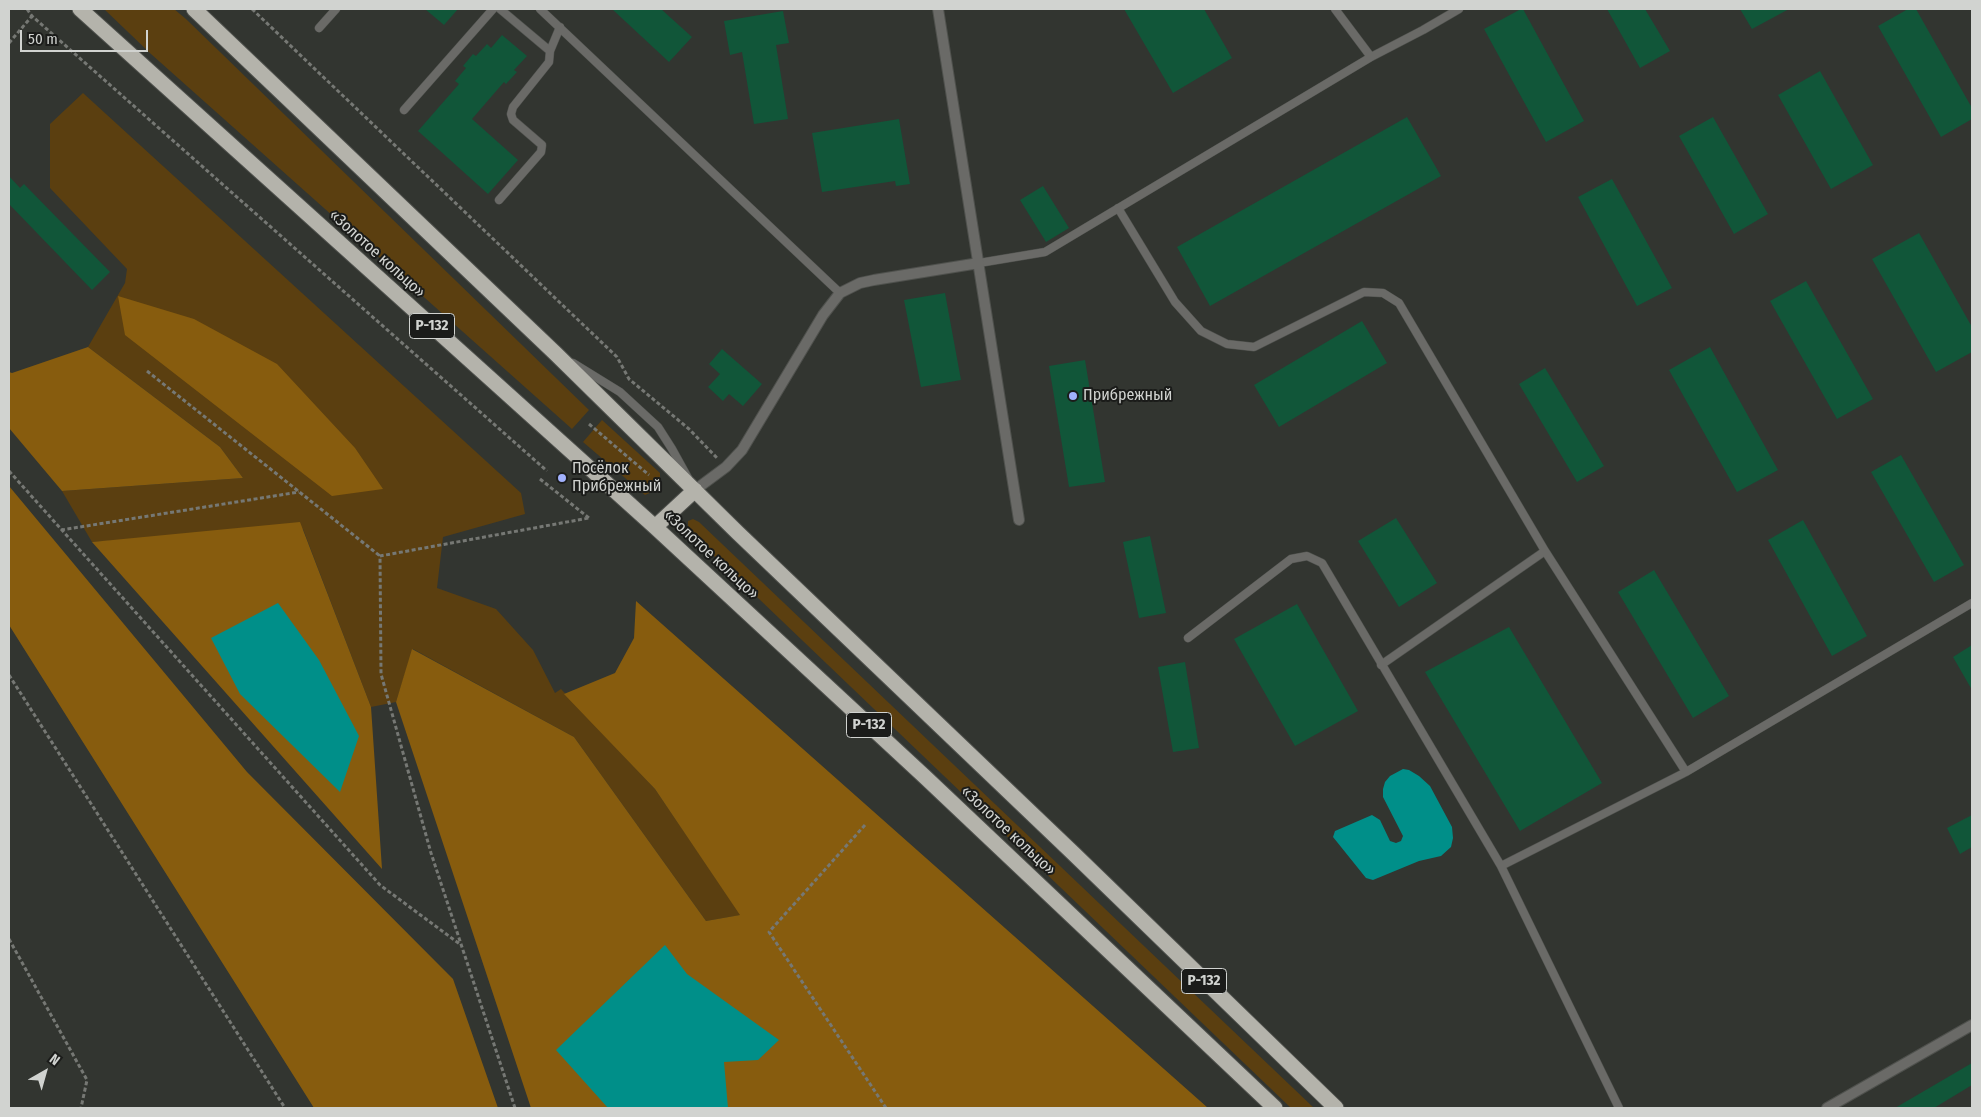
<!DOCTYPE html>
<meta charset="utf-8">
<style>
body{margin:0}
#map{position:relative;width:1981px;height:1117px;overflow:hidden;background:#323530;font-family:"Fira Sans Condensed",sans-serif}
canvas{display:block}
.frame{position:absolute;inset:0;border:10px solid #d1d3d0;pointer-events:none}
.north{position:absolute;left:20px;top:1047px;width:50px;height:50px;-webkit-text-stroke:4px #1b1c1a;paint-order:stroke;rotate:38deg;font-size:14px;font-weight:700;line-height:20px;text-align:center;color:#d1d3d0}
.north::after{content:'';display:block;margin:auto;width:18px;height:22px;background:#d1d3d0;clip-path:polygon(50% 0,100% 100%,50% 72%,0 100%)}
.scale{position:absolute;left:20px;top:30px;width:128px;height:22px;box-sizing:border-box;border:2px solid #d1d3d0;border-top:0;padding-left:6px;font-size:15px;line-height:18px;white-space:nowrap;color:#d1d3d0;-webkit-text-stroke:4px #1b1c1a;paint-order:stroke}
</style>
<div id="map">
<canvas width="1981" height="1117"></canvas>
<div class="frame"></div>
<div class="north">N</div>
<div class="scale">50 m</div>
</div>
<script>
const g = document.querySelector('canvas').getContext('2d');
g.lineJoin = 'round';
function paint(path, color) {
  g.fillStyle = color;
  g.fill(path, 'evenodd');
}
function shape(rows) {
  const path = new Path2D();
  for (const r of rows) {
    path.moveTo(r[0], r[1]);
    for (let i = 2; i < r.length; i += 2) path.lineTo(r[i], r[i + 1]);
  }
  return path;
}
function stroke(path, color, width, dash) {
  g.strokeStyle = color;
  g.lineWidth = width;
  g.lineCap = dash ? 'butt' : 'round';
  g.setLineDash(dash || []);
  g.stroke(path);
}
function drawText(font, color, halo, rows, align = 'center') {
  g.font = font + ' "Fira Sans Condensed",sans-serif';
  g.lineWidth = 4;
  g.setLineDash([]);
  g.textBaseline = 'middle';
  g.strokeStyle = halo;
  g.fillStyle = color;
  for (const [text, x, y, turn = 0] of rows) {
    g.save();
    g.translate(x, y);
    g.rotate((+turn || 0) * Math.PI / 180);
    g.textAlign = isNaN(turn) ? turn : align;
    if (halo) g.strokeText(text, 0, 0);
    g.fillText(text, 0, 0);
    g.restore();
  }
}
const green = shape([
 [104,9,174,9,186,19,589,410,572,429,151,54],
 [83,93,521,493,525,514,443,537,437,588,496,609,533,650,555,693,561,689,655,789,741,915,706,921,574,737,413,649,396,702,371,707,303,529,92,542,62,491,243,478,220,447,88,347,125,283,127,269,50,188,50,124],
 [602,420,660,473,660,480,654,491,645,495,583,442],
 [693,519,699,522,1314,1108,1291,1108,688,531,688,521]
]);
const forest = shape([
 [118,296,194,319,277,364,355,448,383,489,332,496,125,335],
 [88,347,220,447,243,478,62,491,9,428,9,372,12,373],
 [9,486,247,772,453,979,498,1108,314,1108,9,625],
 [300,522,371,707,382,869,92,542],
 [636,601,1208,1108,531,1108,396,702,412,649,574,737,706,921,740,915,655,789,564,694,615,673,634,638]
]);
const water = shape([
 [278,603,319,660,359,736,340,792,240,694,211,638],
 [1403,769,1409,770,1419,776,1430,786,1452,827,1453,838,1451,847,1441,856,1419,861,1373,880,1366,878,1333,837,1335,831,1372,815,1380,820,1390,841,1396,843,1401,841,1403,836,1383,797,1383,789,1385,782,1390,776],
 [665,945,687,974,779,1040,758,1060,724,1062,728,1108,608,1108,556,1050]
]);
const building = shape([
 [425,9,458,9,444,25],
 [612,9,661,9,692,37,669,62],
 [1124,9,1204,9,1232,58,1173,93],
 [1521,9,1523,9,1584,121,1546,142,1484,29],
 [1607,9,1645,9,1670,51,1640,68],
 [1740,9,1789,9,1752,29],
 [1908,9,1916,9,1972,108,1972,119,1941,137,1878,26],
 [783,11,789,43,776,45,788,119,754,124,742,52,730,55,724,21],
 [502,35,527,56,514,70,517,72,506,84,504,82,472,119,518,160,488,194,418,131,459,84,455,81,466,68,463,66,473,54,476,56,487,44,491,48],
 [1820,71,1873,165,1831,189,1778,95],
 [1407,117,1441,176,1210,306,1177,247],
 [1713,117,1768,214,1734,234,1679,136],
 [899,119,910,184,896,186,895,181,822,192,812,133],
 [9,176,20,188,24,184,110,272,92,290,9,204],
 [1612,179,1672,288,1637,306,1578,197],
 [1043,186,1069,228,1046,242,1020,200],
 [1919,233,1972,327,1972,352,1936,372,1872,259],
 [1806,281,1873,399,1837,419,1770,301],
 [945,293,961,380,921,387,904,300],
 [1362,321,1387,363,1279,427,1254,385],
 [1710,347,1778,470,1737,492,1669,370],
 [722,349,762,384,743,406,729,394,723,401,708,387,720,374,709,364],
 [1085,360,1105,482,1069,487,1049,366],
 [1545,368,1604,466,1577,482,1519,384],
 [1901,455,1964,565,1934,582,1871,472],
 [1396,518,1437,583,1399,607,1358,541],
 [1803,520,1867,636,1832,656,1768,540],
 [1150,536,1166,613,1139,618,1123,542],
 [1654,570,1729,696,1693,718,1618,592],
 [1297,604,1358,711,1295,746,1234,639],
 [1509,627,1602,783,1520,831,1425,672],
 [1972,645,1972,690,1953,657],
 [1185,662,1199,748,1173,752,1158,667],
 [1972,815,1972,847,1960,854,1947,828],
 [1972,1063,1972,1085,1934,1108,1895,1108]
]);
const path = shape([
 [27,9,32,16,547,471],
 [252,9,617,357,629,379,689,429,718,459],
 [9,43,32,16],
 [147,371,380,556],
 [589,424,649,475],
 [9,471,380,885,461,945],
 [540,479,589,518],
 [61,530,299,492],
 [9,675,285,1108],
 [865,825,769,932,886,1108],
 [9,939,87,1080,81,1108],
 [515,1108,431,853,381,674,380,556,589,518]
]);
const lane = shape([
 [500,9,550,51],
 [540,9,840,293],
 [1335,9,1371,57],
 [319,28,336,9],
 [404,110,493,9],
 [499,200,541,152,542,145,513,120,511,114,513,107,549,62,550,51,560,27],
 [1118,208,1175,302,1201,331,1227,344,1254,347,1364,292,1383,293,1399,303,1545,551],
 [979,263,1045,252,1371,57,1423,30,1459,9],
 [573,363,620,392,658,427,672,449,688,478],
 [1188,638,1291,559,1307,556,1322,563,1501,866,1619,1108],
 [1381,665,1545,551,1686,772],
 [1501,866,1686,772,1972,603]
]);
const street = shape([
 [938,9,1019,520],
 [695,490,726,467,742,450,823,315,840,293,860,283,874,280,979,263],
 [1827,1108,1972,1025]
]);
const highway = shape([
 [80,9,655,527,924,776,1275,1108],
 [194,9,556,354,738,533,1073,853,1336,1108],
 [655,527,695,490]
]);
const markers = [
 [1073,396,5,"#a2b2fd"],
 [562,478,5,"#a2b2fd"]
];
const shields = [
 [432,326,45],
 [869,725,45],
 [1204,981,45]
];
const shieldNames = [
 ["Р-132",432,326],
 ["Р-132",869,725],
 ["Р-132",1204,981]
];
const streetNames = [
 ["«Золотое кольцо»",377,254,42],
 ["«Золотое кольцо»",711,555,43],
 ["«Золотое кольцо»",1008,831,43]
];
const poiNames = [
 ["Прибрежный",1083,396],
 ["Посёлок",572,469],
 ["Прибрежный",572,487]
];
paint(green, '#5b3f10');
paint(forest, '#875c0e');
paint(water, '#008f89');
paint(building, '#115639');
stroke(lane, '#4f514d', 9);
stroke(street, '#4f514d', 12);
stroke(highway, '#4f514d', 17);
stroke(path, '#767874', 3, [4, 2.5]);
stroke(lane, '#6a6a67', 8);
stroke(street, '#6a6a67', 10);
stroke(highway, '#b4b3ab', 15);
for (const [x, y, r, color] of markers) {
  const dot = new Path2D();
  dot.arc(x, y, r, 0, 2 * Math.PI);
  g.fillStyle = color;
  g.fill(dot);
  stroke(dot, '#1b1c1a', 2);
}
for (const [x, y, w] of shields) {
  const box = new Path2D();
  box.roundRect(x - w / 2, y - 12.5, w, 25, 4);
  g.fillStyle = '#1b1c1a';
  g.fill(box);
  stroke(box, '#d1d3d0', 1);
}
drawText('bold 15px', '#d1d3d0', null, shieldNames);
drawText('16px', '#d1d3d0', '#1b1c1a', streetNames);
drawText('16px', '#d1d3d0', '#1b1c1a', poiNames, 'left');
</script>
